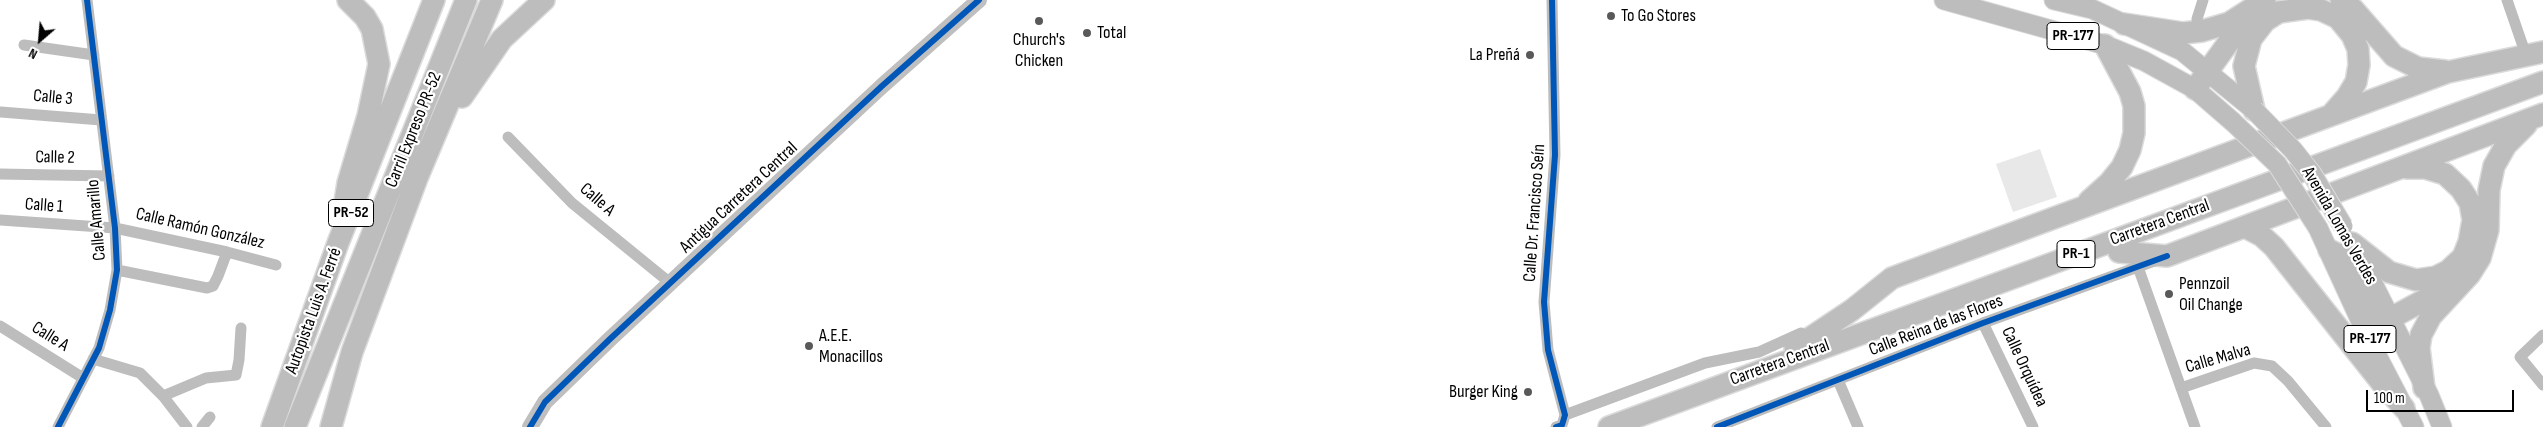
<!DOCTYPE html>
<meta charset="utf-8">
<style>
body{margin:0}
#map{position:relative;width:2543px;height:427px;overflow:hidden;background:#fff;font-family:"Sofia Sans Condensed",sans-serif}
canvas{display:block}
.north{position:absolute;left:15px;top:15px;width:50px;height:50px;-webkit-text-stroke:4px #fff;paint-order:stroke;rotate:207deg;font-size:14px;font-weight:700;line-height:20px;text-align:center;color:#000}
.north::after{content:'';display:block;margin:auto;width:18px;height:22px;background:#000;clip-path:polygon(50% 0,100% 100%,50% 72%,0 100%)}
.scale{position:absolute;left:2366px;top:390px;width:148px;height:22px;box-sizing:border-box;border:2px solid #000;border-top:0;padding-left:6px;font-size:15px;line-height:18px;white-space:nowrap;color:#000;-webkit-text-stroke:4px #fff;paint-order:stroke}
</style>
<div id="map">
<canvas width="2543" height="427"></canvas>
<div class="north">N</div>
<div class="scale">100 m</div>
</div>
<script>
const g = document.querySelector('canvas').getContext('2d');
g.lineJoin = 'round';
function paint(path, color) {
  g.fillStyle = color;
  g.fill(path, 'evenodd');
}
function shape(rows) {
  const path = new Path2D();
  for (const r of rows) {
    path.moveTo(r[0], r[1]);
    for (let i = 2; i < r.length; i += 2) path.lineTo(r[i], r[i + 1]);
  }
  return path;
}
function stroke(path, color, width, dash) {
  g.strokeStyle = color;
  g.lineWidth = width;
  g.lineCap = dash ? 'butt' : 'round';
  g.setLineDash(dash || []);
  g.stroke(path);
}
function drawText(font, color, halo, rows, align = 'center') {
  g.font = font + ' "Sofia Sans Condensed",sans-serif';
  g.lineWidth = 4.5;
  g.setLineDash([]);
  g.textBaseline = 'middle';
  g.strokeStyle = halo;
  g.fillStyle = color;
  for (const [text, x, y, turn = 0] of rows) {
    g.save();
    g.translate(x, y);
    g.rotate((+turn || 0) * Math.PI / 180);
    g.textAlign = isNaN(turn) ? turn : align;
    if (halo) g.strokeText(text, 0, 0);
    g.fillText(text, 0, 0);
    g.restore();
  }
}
const green = shape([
 [2040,149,2057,197,2013,212,1996,164]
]);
const street = shape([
 [1552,0,1555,155,1544,302,1548,350,1565,415,1562,425,1556,427],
 [2507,0,2526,55],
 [2197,19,2203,0],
 [24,45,94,55],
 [1,112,101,120],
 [508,137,572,203,669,282],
 [0,174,109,176],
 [0,220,115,228,227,252,276,265],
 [2138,267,2195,427],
 [117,270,207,288,213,286,218,276,227,252],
 [1983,323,2033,427],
 [0,326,83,378],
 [2543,335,2520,357,2543,385],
 [93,359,140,373,163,396,187,427],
 [1838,380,1858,427],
 [2181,388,2254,363,2272,366,2288,381,2326,427],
 [163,396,206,378,236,375,239,360,241,328],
 [1565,415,1705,363,1759,352,1801,333],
 [58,427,99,348,110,310,117,270,115,228,87,0],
 [202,427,210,417],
 [1717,427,1983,323,2157,260]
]);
const secondary = shape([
 [530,427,545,402,610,339,882,86,979,0]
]);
const primary = shape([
 [1944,0,2105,45,2144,61,2195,89,2233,122],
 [2054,0,2092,9,2182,51,2254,110],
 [2318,228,2374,350,2414,427],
 [2353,244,2429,395,2442,427]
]);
const highway = shape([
 [2341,0,2353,9,2394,56,2418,68,2445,71],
 [2124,24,2183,33,2202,31,2229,23,2265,0],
 [2195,89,2249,14],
 [462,97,502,39,544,0],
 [2254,110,2244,66,2251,39,2265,21,2279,12,2308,8,2321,10,2338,18,2352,35,2358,49,2359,65,2356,82,2347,97,2332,114],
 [2089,201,2109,183,2122,167,2130,150,2134,133,2134,106,2130,92,2105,45],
 [344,208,348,183,368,116,379,64,372,29,365,17,348,0],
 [2245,227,2262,236,2274,247,2385,387,2404,408],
 [2352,243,2389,272,2416,280,2436,277,2448,271,2463,257,2469,242,2473,220,2470,203,2461,189,2445,174,2425,168,2407,168],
 [2329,250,2339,255,2368,308,2382,318,2391,318,2452,285],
 [2119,252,2167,256,2543,114],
 [1795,348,1852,310,1892,278,1908,272,2448,72,2543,52],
 [2424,388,2419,348,2421,335,2431,316,2470,274,2480,258,2488,230,2489,190,2494,166,2506,145,2526,125],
 [272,427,338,243,434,0],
 [295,427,466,0],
 [331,427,352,352,417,178,492,0],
 [1609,427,2543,82]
]);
const primaryBridge = shape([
 [2254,110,2293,150,2312,174,2343,226],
 [2233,122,2277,164,2318,228]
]);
const cycleway = shape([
 [1552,0,1555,155,1544,302,1548,350,1565,415,1562,425,1556,427],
 [58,427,99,348,110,310,117,270,115,228,87,0],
 [530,427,545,402,610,339,882,86,979,0],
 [1717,427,1983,323,2167,256]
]);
const markers = [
 [1611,16,5,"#595959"],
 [1039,21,5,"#595959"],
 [1087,33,5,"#595959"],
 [1530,55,5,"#595959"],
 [2169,294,5,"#595959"],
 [809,346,5,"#595959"],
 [1528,392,5,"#595959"]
];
const shields = [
 [2073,36,52],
 [351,213,45],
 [2076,254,38],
 [2370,339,52]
];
const shieldNames = [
 ["PR-177",2073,36],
 ["PR-52",351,213],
 ["PR-1",2076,254],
 ["PR-177",2370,339]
];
const poiNames = [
 ["To Go Stores",1621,16],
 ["Total",1097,33],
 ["Church's",1039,40,"center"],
 ["Chicken",1039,61,"center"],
 ["La Preñá",1520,55,"right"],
 ["Pennzoil",2179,284],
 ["Oil Change",2179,305],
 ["A.E.E.",819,336],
 ["Monacillos",819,357],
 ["Burger King",1518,392,"right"]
];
const streetNames = [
 ["Calle 3",53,98,5],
 ["Carril Expreso PR-52",414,130,-68],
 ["Calle 2",55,158,1],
 ["Antigua Carretera Central",739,198,-43],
 ["Calle A",597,200,41],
 ["Calle 1",44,206,4],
 ["Calle Dr. Francisco Seín",1535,213,-86],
 ["Calle Amarillo",97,220,-95],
 ["Carretera Central",2160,223,-20],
 ["Avenida Lomas Verdes",2339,226,60],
 ["Calle Ramón González",200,229,13],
 ["Autopista Luis A. Ferré",314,311,-70],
 ["Calle Reina de las Flores",1936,326,-21],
 ["Calle A",50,337,32],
 ["Calle Malva",2218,359,-16],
 ["Carretera Central",1780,363,-20],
 ["Calle Orquídea",2024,367,65]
];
paint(green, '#e8e8e8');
stroke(primary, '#dbdbdb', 21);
stroke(highway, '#dbdbdb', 24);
stroke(street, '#bdbdbd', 11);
stroke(secondary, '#bfbfbf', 16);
stroke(primary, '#bdbdbd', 19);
stroke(highway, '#bdbdbd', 21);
stroke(primaryBridge, '#dbdbdb', 21, []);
stroke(primaryBridge, '#bdbdbd', 19);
stroke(cycleway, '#0057b8', 6);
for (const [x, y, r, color] of markers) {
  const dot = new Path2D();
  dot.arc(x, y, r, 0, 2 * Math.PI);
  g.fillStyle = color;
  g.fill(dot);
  stroke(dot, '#fff', 2);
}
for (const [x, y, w] of shields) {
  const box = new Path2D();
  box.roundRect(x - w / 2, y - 13.5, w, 27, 4);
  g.fillStyle = '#fff';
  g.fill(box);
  stroke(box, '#000', 1);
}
drawText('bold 16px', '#000', null, shieldNames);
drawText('18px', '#000', '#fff', poiNames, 'left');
drawText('18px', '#000', '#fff', streetNames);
</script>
